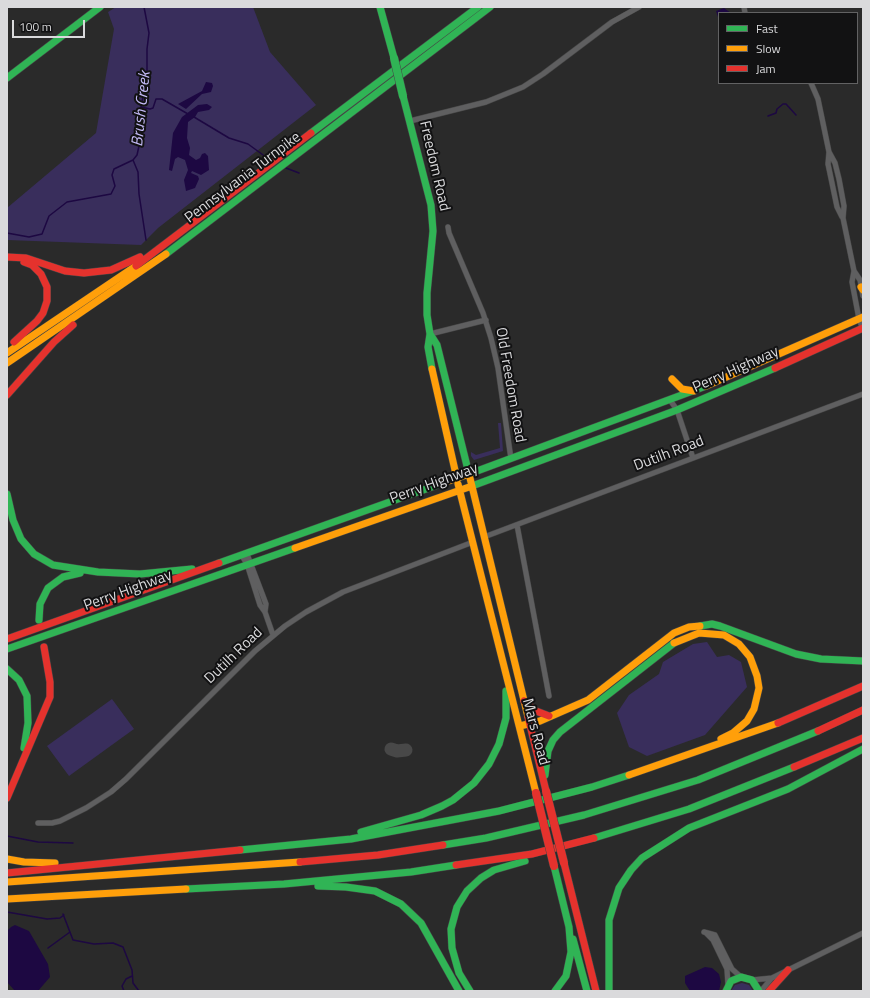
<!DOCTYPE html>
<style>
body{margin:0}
#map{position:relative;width:870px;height:998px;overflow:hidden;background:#2a2a2a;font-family:"Titillium Web",sans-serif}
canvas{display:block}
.frame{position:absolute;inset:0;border:8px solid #dadadc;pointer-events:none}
.legend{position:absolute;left:718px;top:12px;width:140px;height:72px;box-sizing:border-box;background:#121213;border:1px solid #626263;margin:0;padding:5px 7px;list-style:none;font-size:12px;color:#dadadc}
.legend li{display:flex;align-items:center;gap:8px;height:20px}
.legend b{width:20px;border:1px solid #626263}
.scale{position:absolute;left:12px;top:20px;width:73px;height:18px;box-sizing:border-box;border:2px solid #dadadc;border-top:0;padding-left:5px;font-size:12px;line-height:14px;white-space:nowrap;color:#dadadc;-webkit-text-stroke:3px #121213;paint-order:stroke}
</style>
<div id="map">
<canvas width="870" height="998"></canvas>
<div class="frame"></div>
<ul class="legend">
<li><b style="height:5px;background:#30b455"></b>Fast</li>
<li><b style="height:5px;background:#ff9f0a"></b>Slow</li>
<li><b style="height:5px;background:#e5322d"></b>Jam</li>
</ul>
<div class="scale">100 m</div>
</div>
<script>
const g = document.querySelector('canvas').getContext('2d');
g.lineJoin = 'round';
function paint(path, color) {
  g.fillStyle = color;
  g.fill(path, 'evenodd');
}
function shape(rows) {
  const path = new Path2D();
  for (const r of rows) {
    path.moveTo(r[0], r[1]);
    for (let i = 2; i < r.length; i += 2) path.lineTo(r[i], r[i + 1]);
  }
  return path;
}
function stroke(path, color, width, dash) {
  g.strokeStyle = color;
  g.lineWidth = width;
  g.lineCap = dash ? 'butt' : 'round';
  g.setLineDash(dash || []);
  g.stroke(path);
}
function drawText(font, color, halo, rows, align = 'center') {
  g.font = font + ' "Titillium Web",sans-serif';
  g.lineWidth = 4;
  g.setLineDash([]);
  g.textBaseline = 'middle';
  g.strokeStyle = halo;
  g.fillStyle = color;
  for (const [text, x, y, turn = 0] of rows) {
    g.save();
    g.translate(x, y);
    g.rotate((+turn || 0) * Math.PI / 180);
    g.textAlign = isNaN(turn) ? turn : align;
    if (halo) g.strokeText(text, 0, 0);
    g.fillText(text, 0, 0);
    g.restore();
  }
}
const green = shape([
 [116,7,253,7,270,52,316,105,158,228,141,245,7,240,7,208,96,133,114,29,108,12],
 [498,423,501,423,503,451,474,460,471,456,471,452,476,455,500,448],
 [707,642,717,657,729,655,741,662,747,687,705,735,647,756,629,747,617,713,629,695,659,674,663,662,693,644],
 [112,699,134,729,69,776,47,746],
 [742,983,749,985,753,991,731,991,735,985]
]);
const water = shape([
 [724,8,731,13,719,13,719,20,716,11],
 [206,82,212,83,213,86,211,92,202,94,186,109,178,104,202,91],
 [207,104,212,107,209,110,198,112,195,117,188,122,187,138,190,148,189,155,196,160,200,158,202,154,205,153,208,156,209,170,201,175,192,171,191,173,198,176,199,179,195,188,186,191,184,180,188,170,185,160,178,157,175,159,172,171,169,170,173,133,182,117,198,105],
 [15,925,29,931,48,964,50,977,38,991,15,991,7,982,7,931,11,927],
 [705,967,712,968,719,974,721,982,719,991,690,991,685,983,685,976]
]);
const stream = shape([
 [141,107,150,109,153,108,156,99,162,99,188,114],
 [768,116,776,113,777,109,783,104,786,104,796,115],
 [194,117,229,138,248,144,270,160],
 [133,160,138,172,139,194,146,240],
 [286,168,299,173],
 [7,233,29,237,42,234,49,216,67,202,111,194,115,186,112,175,114,169,133,160,137,155,139,146,137,137,139,117,147,77,147,49,149,33,144,7],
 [7,836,38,842,73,843],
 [7,912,47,919,60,918,64,915],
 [63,914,73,940,94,944,113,943,123,947,132,970,133,983,139,991],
 [48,948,70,932],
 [124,991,122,986,126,979,132,976]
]);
const taxiway = shape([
 [391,749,397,751,406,750]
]);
const street = shape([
 [744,7,745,13],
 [811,83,818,99,829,152,835,163,839,179,844,206,843,218,854,271,852,282,859,319,863,330],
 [410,121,486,102,523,87,543,74,612,22,639,7],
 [829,152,828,164,837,207,842,217],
 [448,227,449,233,483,313,491,338,498,368,511,459],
 [854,271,860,280,863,296],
 [430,334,486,320],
 [670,400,677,410,693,458],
 [517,525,549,696],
 [484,537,863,394],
 [247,554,263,596,266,604,265,612],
 [242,556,247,564,260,605,265,612,273,635],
 [38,823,52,823,60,821,86,808,111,792,126,779,255,651,285,626,306,612,343,592,473,542],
 [704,932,715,935,732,969,741,977],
 [706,933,713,940,727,969,728,985],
 [752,980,772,978,863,933],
 [761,991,771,979]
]);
const fast = shape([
 [380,7,394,58],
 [7,78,100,7],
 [403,96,431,205,433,231,427,293,427,315,430,334,428,347,432,369],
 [311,133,478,7],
 [166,254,490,7],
 [430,334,437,345,469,474,706,386],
 [472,486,677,410,775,368],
 [7,494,13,520,21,539,34,554,53,565,98,572,140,574,192,569],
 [219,563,440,484],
 [39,620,40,604,48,588,63,577,80,573],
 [700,626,712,624,720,626,796,654,821,659,863,661],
 [7,649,295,548],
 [7,669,19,680,27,696,28,723,24,748],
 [545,775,548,751,553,740,560,732,674,643],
 [361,832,421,815,442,806,453,800,474,783,489,764,499,744,506,718,506,691],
 [594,838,689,809,794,767],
 [443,845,486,838,584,815,698,780,818,731],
 [240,850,351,839,499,811,592,787,629,775],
 [554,866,569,927,571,952,566,976,555,991],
 [318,886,346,887,375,891,401,904,421,923,459,991],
 [186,889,284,884,411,872,456,865],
 [573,939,587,991],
 [470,991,459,973,452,948,451,929,457,907,467,891,481,878,494,870,525,861],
 [609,991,609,920,619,888,631,870,642,858,689,828,788,789,863,749],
 [726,991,731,981,741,977,752,980,759,991]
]);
const slow = shape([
 [861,287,863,290],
 [7,353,136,266],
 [7,363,166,254],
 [432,369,457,479],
 [672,379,682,389,694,391],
 [706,386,863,317],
 [440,484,469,474,528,717],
 [458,484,536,793],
 [295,548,472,486],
 [674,643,699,633,724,635,739,644,750,657,757,676,759,688,754,709,747,721,733,733,721,739],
 [520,726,540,721,588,700,674,633,689,627,700,626],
 [629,775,778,723],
 [7,859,24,862,55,863],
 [7,882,300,862],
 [7,899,186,889]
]);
const jam = shape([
 [7,257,26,258,65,271,84,273,111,270,140,257],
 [136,266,311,133],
 [14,342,37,321,43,313,47,301,47,287,41,274,32,265,24,262],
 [775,368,863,328],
 [7,395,54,342,73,325],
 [7,639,219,563],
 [524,701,536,711,549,716],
 [528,717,546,791],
 [778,723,863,686],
 [818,731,863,710],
 [794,767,863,738],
 [7,798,50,697,50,682,44,647],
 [300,862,378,855,443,845],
 [564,863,596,991],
 [456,865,532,854,594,838],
 [7,873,240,850],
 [769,991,788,970]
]);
const fastBridge = shape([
 [394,58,403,96]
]);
const jamBridge = shape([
 [546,791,564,863],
 [536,793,554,866]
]);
const streetNames = [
 ["Freedom Road",434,166,77],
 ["Pennsylvania Turnpike",243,178,-37],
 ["Perry Highway",736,370,-24],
 ["Old Freedom Road",510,385,80],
 ["Dutilh Road",669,454,-21],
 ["Perry Highway",434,484,-20],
 ["Perry Highway",128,591,-20],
 ["Dutilh Road",234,656,-44],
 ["Mars Road",535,732,75]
];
const waterNames = [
 ["Brush Creek",142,109,-84]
];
paint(green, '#392e5c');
paint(water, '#1d0842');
stroke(stream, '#1d0842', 1.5);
stroke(taxiway, '#484848', 13);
stroke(street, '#464646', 6);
stroke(fast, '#464646', 8);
stroke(slow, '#464646', 8);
stroke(jam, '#464646', 8);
stroke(street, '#5f5f60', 5);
stroke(fast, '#30b455', 7);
stroke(slow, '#ff9f0a', 7);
stroke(jam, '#e5322d', 7);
stroke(fastBridge, '#464646', 9, []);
stroke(jamBridge, '#464646', 9, []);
stroke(fastBridge, '#30b455', 8);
stroke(jamBridge, '#e5322d', 8);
drawText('15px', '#dadadc', '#121213', streetNames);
drawText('italic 16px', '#c4bbf6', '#121213', waterNames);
</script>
